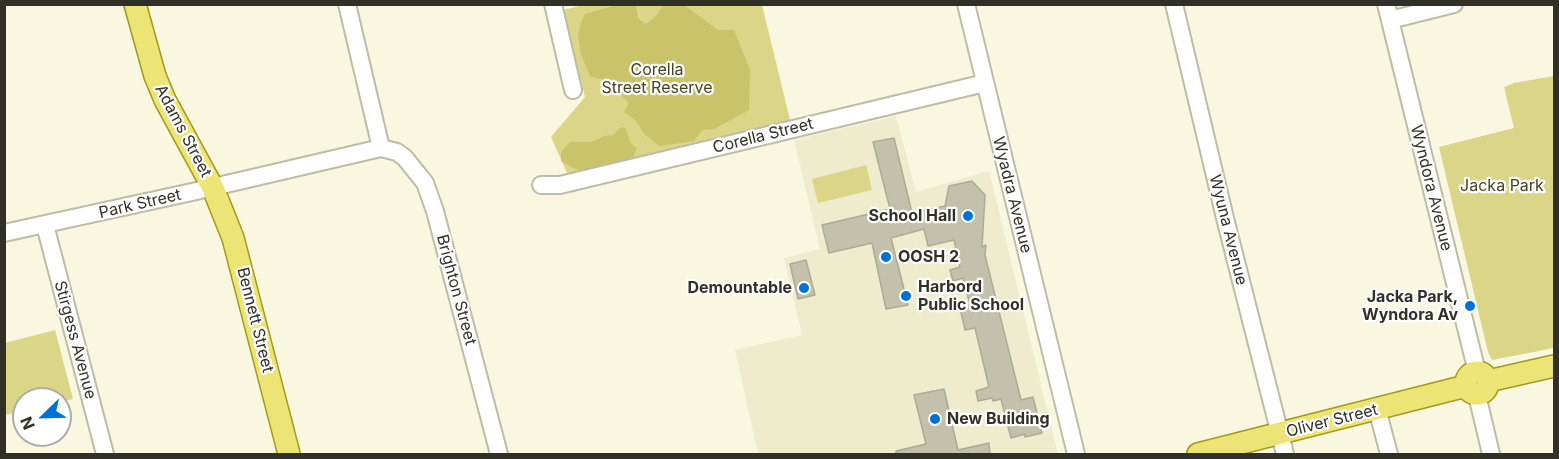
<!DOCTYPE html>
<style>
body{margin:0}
#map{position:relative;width:1559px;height:459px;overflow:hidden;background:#f9f7e0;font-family:Inter,sans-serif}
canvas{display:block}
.frame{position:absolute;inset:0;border:6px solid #303027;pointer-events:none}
.north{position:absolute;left:12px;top:387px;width:60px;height:60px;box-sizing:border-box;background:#fff;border:2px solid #acaca9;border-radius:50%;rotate:247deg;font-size:16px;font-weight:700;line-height:24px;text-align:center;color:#303027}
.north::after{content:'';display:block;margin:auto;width:21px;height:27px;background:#0071d8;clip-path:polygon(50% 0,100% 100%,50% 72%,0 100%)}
</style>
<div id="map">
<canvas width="1559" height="459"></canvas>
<div class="frame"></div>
<div class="north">N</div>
</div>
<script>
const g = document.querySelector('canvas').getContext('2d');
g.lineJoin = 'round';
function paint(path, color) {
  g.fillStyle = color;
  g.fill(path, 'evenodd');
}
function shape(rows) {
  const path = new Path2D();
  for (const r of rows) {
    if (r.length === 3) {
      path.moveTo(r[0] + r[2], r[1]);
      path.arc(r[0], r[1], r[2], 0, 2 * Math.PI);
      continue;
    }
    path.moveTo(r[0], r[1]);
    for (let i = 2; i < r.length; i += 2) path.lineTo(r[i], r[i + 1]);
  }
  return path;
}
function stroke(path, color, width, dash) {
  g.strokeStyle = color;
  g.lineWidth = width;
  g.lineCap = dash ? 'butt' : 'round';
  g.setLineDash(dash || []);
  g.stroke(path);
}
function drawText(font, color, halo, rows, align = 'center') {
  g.font = font + ' Inter,sans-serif';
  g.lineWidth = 4.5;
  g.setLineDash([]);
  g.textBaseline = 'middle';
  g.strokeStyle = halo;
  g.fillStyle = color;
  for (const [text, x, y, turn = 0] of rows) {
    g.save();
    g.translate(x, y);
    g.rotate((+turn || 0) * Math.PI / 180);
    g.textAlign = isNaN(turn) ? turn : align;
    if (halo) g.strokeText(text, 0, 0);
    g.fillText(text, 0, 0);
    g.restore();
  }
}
const built = shape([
 [896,116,916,192,989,171,1058,454,758,454,735,350,802,335,784,258,820,249,794,140]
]);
const green = shape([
 [588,4,762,5,791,124,568,175,551,137,585,97,563,10],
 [1554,76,1554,348,1492,360,1488,352,1439,147,1514,128,1504,87,1514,83],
 [866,165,872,190,818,203,812,179],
 [55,330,73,399,60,402,60,399,24,399,24,411,5,415,5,343]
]);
const forest = shape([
 [617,5,636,6,638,18,646,24,658,14,663,5,684,5,718,30,734,30,750,70,749,110,714,129,702,130,694,141,660,146,645,135,636,121,624,112,629,103,622,96,622,85,590,76,581,54,578,37,580,25,585,14],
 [625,127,631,144,637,148,631,162,586,173,571,167,561,161,561,152,570,142,591,142,605,136,613,135,620,128]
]);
const building = shape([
 [894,138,912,213,945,206,949,186,972,181,985,195,982,247,986,245,985,255,1021,400,1033,397,1042,433,1025,437,1025,434,1011,438,1001,399,993,401,992,398,978,401,976,391,989,387,975,328,965,330,960,308,970,305,963,278,953,281,950,270,960,267,954,240,928,246,924,229,891,238,908,305,886,309,872,243,829,253,822,225,890,209,873,142,894,138],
 [806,260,815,295,798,299,790,264,806,260],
 [944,389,958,450,989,443,990,454,896,454,896,451,926,444,914,395,944,389]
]);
const minor = shape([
 [347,4,381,148],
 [553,4,573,90],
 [966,4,1076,454],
 [1174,4,1225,218,1285,454],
 [1386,4,1477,372],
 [1390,20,1454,4],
 [541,185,560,185,985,83],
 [45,225,105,454],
 [4,233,192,192,381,148,397,152,405,158,425,183,435,211,499,454],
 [1477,395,1491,454],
 [1377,409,1389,454]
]);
const major = shape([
 [135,4,155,76,165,100,213,188,233,238,289,454],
 [1477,383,11],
 [1488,381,1554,366],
 [1198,454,1466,386]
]);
const markers = [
 [968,216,6,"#0071d8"],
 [886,257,6,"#0071d8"],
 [804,288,6,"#0071d8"],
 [906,296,6,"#0071d8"],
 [1470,306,6,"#0071d8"],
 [935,419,6,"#0071d8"]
];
const parkNames = [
 ["Corella",657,70],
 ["Street Reserve",657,88],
 ["Jacka Park",1502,186]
];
const streetNames = [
 ["Adams Street",183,131,62],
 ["Corella Street",763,136,-14],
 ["Wyndora Avenue",1431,188,76],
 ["Wyadra Avenue",1012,195,76],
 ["Park Street",140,204,-13],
 ["Wyuna Avenue",1228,230,76],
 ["Brighton Street",456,290,75],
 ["Bennett Street",255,320,76],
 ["Stirgess Avenue",75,340,75],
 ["Oliver Street",1332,421,-14]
];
const poiNames = [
 ["School Hall",956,216],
 ["OOSH 2",898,257,"left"],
 ["Harbord",918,287,"left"],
 ["Public School",918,305,"left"],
 ["Demountable",792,288],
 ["Jacka Park,",1458,297],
 ["Wyndora Av",1458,315],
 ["New Building",947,419,"left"]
];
paint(built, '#eeeccd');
paint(green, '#dbd588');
paint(forest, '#cac36a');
paint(building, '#c3c1ab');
stroke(building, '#acab95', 1.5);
stroke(minor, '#bebca6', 20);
stroke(major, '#a2991d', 24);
stroke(minor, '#fff', 16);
stroke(major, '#ece474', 21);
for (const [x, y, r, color] of markers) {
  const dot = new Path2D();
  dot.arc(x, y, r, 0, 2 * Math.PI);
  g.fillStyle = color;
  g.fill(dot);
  stroke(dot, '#fff', 2);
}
drawText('16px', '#45421c', '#fff', parkNames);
drawText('16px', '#303027', '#fff', streetNames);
drawText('bold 16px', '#303027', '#fff', poiNames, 'right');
</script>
